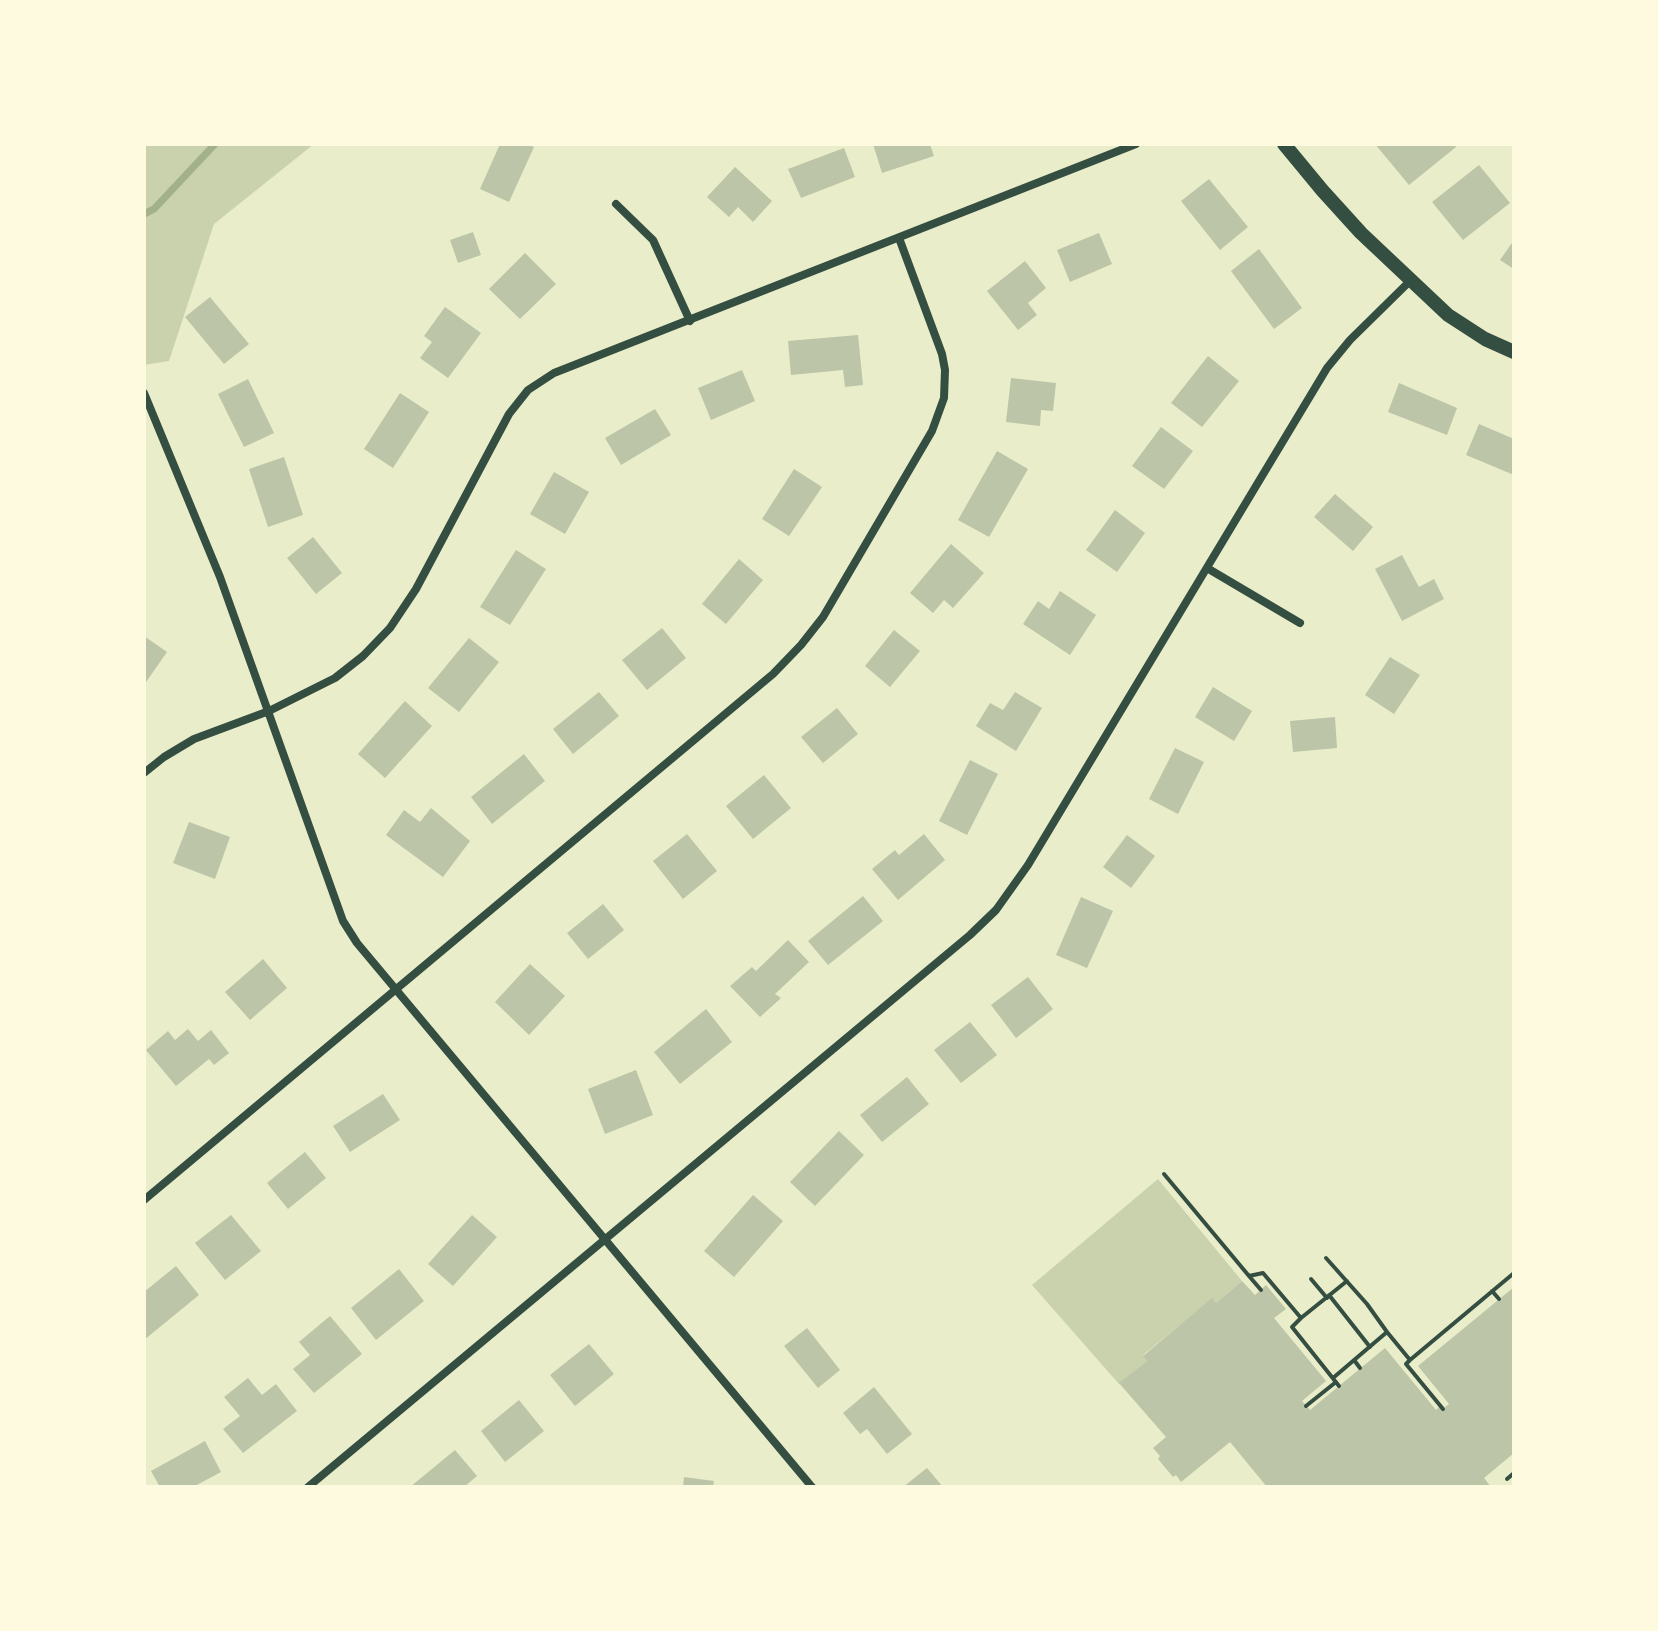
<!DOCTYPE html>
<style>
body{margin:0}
#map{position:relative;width:1658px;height:1631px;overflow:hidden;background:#e9edc9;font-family:"Fira Sans",sans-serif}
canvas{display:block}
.frame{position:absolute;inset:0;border:146px solid #fefae0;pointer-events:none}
</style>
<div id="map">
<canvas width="1658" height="1631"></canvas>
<div class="frame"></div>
</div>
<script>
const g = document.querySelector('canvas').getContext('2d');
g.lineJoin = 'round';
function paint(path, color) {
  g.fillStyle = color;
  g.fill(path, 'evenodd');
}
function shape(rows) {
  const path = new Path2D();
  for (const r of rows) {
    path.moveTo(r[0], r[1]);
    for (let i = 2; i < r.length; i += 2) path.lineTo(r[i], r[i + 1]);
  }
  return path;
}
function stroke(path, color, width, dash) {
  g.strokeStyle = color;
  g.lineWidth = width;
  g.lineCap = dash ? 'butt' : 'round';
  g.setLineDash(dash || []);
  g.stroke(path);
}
const green = shape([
 [144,144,314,144,214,224,169,361,144,365],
 [1158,1179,1242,1281,1216,1303,1212,1299,1143,1355,1147,1361,1119,1384,1032,1285]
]);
const stream = shape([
 [144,214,154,209,215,144]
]);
const building = shape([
 [500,144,527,144,534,147,509,202,480,189],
 [873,144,930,144,934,156,882,173],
 [1375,144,1454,144,1456,147,1409,185],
 [844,148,855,177,801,198,788,169],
 [1479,165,1510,203,1463,240,1432,202],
 [735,167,772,201,753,222,738,207,729,217,707,197],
 [1209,179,1248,227,1220,250,1181,201],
 [473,232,481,255,458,263,450,240],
 [1099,233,1112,264,1070,282,1057,250],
 [1514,240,1514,269,1500,260],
 [1259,249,1302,308,1274,329,1231,271],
 [525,253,556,284,520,319,489,289],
 [1025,261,1046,288,1028,303,1037,315,1018,330,987,291],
 [210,297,249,344,224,364,185,317],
 [445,307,481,333,448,378,420,358,432,342,424,336],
 [858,335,863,385,845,387,843,370,791,375,788,341],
 [1208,356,1239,381,1202,427,1171,403],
 [742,370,755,401,711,420,698,388],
 [1011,378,1056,383,1053,411,1041,410,1040,426,1006,422],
 [248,379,274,433,244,447,218,394],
 [1399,383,1457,408,1447,435,1388,412],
 [400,393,429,412,393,468,364,449],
 [655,409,671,435,621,465,605,438],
 [1479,424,1514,439,1514,475,1466,455],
 [1161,427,1193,451,1164,489,1132,466],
 [997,451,1028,469,989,537,958,520],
 [284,457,303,515,268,527,249,469],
 [794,469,822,487,789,536,762,519],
 [554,472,589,492,565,534,530,514],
 [1335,494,1373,527,1353,551,1314,517],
 [1115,510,1145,533,1117,572,1086,550],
 [313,537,342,573,316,594,287,558],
 [951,544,984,573,953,608,944,600,933,613,910,593],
 [516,550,546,569,510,625,480,607],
 [1402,555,1419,587,1434,579,1444,599,1402,621,1375,569],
 [739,559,763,580,726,624,702,604],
 [1060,591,1096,615,1070,655,1023,624,1038,601,1049,609],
 [662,628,686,658,647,690,622,660],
 [894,630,920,651,890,687,865,666],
 [144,636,167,652,144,685],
 [469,638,499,662,459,712,428,688],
 [1390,657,1420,675,1394,714,1365,695],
 [1213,687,1252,711,1234,741,1195,717],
 [599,692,619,716,573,754,553,729],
 [1015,692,1042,708,1016,751,976,726,990,703,1003,710],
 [405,701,432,726,385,778,358,754],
 [837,708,858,734,823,763,801,737],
 [1335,717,1337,748,1293,752,1290,721],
 [1175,748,1204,762,1178,814,1149,799],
 [524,754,545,781,492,824,471,797],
 [970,760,998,774,967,835,939,821],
 [764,775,791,808,753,839,726,806],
 [431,808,470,841,443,877,386,835,404,810,420,822],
 [189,822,230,837,215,879,173,863],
 [687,834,717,871,683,899,653,861],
 [924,834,945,860,898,900,872,869,895,850,899,855],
 [1127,835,1155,856,1131,888,1103,867],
 [863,896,883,921,828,965,808,941],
 [1081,897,1113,911,1087,968,1056,955],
 [603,904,624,930,588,959,567,933],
 [788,940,809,962,775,994,781,998,760,1017,730,986,752,967,756,971],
 [263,959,287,988,250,1020,225,992],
 [530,964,565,996,529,1035,495,1002],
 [1028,977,1053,1009,1016,1038,991,1005],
 [706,1009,732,1042,680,1084,654,1052],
 [970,1022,997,1055,961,1083,934,1050],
 [188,1029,198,1041,211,1030,229,1053,214,1065,209,1059,176,1086,146,1050,168,1031,175,1040],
 [636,1070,653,1115,605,1134,588,1089],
 [907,1077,929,1104,882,1142,860,1115],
 [383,1094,400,1120,350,1152,333,1126],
 [839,1131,864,1155,815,1206,790,1182],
 [305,1152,326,1178,288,1209,267,1183],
 [753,1195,783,1221,734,1277,704,1251],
 [231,1215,261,1251,225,1280,195,1243],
 [472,1215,497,1237,453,1286,428,1264],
 [176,1266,199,1295,144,1340,144,1292],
 [399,1269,424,1301,376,1340,351,1308],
 [1242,1281,1255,1295,1266,1285,1286,1309,1274,1318,1326,1381,1302,1401,1310,1410,1385,1348,1436,1410,1440,1406,1443,1409,1449,1404,1418,1366,1514,1287,1514,1453,1484,1478,1491,1487,1267,1487,1230,1442,1181,1482,1176,1475,1173,1477,1158,1459,1160,1456,1153,1448,1166,1437,1119,1383,1147,1361,1143,1356,1212,1298,1216,1303],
 [330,1316,362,1354,314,1393,293,1369,310,1355,299,1342],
 [807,1328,840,1370,818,1388,784,1346],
 [589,1344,614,1374,575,1406,550,1375],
 [248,1378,262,1395,276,1384,297,1411,243,1453,223,1429,240,1416,224,1397],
 [874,1387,912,1434,887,1454,867,1429,860,1434,843,1413],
 [519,1400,544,1431,505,1462,481,1431],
 [205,1441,221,1472,193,1487,160,1487,151,1471],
 [455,1450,477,1476,464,1487,410,1487],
 [927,1468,943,1487,903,1487],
 [684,1477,714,1481,713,1487,683,1487]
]);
const path = shape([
 [1164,1174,1249,1276,1263,1273,1301,1318,1347,1281],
 [1326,1258,1367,1304,1387,1332],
 [1249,1276,1261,1290],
 [1311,1279,1327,1298],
 [1492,1291,1499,1299],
 [1329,1295,1370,1347],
 [1301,1318,1292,1327,1339,1386],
 [1354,1360,1360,1368],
 [1410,1360,1406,1364,1443,1409],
 [1333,1378,1387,1332,1410,1360,1514,1273],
 [1306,1406,1336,1382],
 [1507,1479,1514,1473]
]);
const minor = shape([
 [616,204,653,240,690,321],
 [144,393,220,577,343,921,357,943,812,1487],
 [1207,568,1300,623],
 [144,773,164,757,194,739,269,711,335,678,363,656,390,628,416,589,509,414,528,390,554,373,1136,144],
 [144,1200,773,674,801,645,823,617,932,431,944,398,945,370,942,354,899,238],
 [308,1487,970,935,996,910,1028,865,1327,368,1350,340,1411,280]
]);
const tertiary = shape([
 [1284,144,1322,190,1361,233,1448,315,1485,339,1514,352]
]);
paint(green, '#cad2ad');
stroke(stream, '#a3b18a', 7);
paint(building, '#bcc5a7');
stroke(path, '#344e41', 4);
stroke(minor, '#344e41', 8);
stroke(tertiary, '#344e41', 14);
</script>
